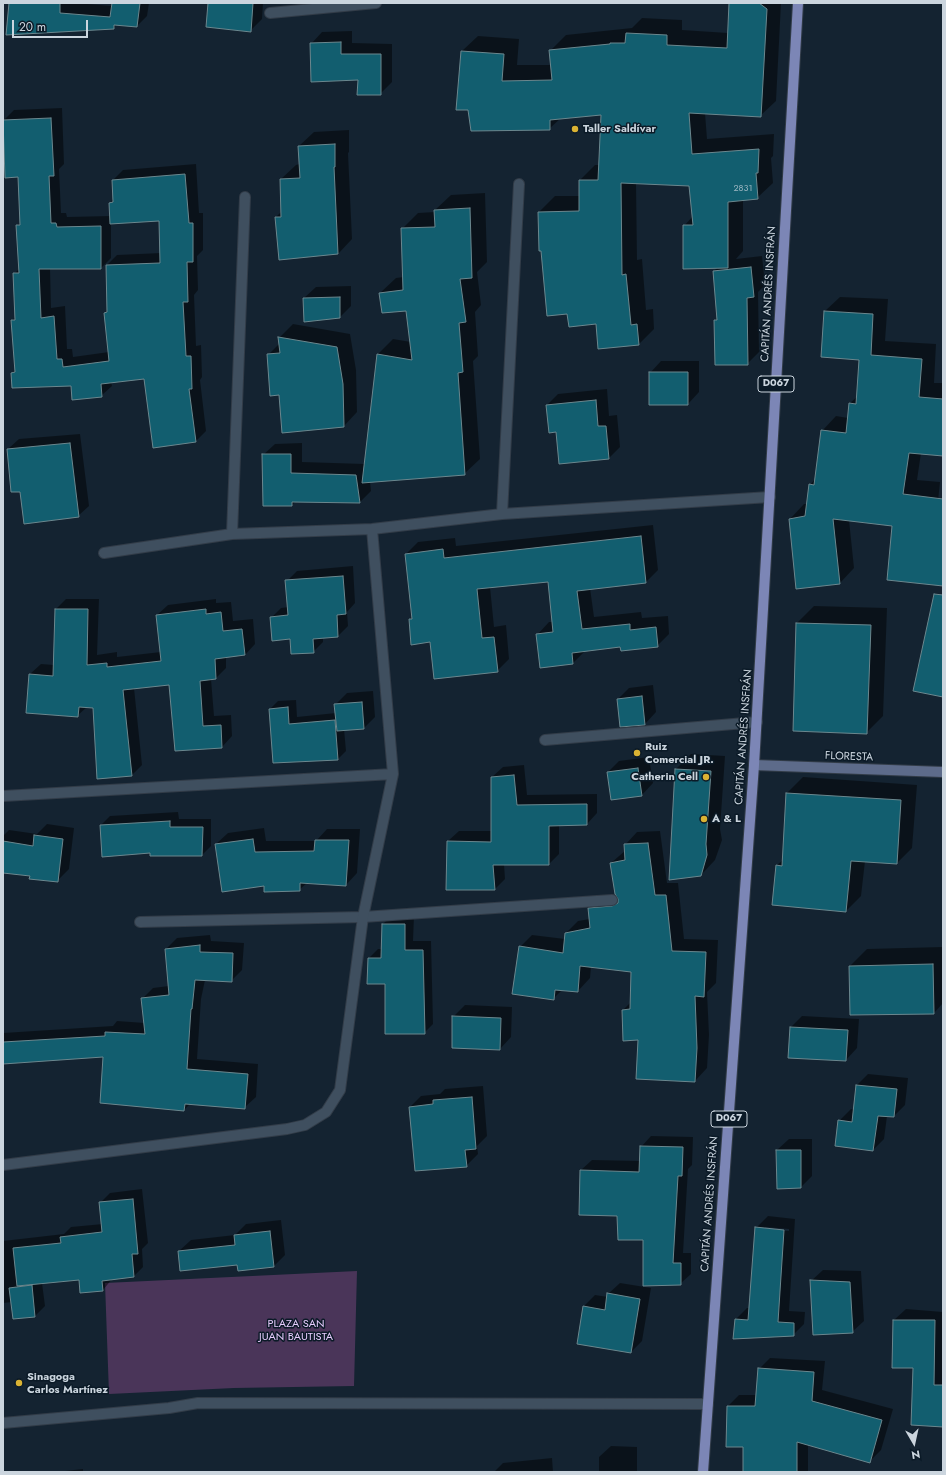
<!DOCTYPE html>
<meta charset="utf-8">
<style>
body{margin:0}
#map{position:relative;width:946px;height:1475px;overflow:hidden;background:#142331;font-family:Jost,sans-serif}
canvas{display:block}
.frame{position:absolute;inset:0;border:4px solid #cbd5de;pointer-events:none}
.north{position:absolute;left:894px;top:1423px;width:40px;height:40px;-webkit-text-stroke:3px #0b1a27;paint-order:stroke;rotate:171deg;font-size:11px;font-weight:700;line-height:16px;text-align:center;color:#cbd5de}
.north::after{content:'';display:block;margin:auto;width:14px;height:18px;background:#cbd5de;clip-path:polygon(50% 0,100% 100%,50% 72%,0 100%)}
.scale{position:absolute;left:12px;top:20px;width:76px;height:18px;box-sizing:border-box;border:2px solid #cbd5de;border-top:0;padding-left:5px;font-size:12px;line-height:14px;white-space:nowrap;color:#cbd5de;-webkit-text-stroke:3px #0b1a27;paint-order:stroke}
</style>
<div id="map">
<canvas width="946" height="1475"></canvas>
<div class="frame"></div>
<div class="north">N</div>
<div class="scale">20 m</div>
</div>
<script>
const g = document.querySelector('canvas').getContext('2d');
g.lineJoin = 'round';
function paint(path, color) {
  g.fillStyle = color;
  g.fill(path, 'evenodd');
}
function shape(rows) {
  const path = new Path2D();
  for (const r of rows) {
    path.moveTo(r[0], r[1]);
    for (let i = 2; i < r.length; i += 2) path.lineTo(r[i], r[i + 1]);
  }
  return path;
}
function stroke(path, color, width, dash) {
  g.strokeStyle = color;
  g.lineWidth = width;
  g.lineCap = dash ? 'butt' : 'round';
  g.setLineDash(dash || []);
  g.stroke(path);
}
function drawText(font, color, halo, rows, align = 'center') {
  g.font = font + ' Jost,sans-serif';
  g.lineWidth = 3;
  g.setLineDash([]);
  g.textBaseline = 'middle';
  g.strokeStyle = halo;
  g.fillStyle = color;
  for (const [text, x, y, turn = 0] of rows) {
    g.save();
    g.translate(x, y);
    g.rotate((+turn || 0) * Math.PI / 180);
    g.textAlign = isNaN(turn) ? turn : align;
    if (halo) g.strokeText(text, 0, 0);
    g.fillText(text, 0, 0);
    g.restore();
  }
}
const green = shape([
 [357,1271,354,1386,234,1388,109,1394,105,1283]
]);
const shadow = shape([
 [10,3,75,3,112,6,113,3,149,3,147,16,137,26,117,24,114,28],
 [209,3,263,3,262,19,250,31],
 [730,3,781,3,776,101,760,116,705,113,707,139,774,134,773,156,771,158,773,183,757,198,743,199,743,251,736,259,762,256,765,285,758,292,759,352,747,364,715,320,718,317,714,271,718,267,684,226,693,216,690,185,636,183,637,260,642,259,646,310,653,309,654,329,639,344,597,323,568,313,539,212,555,196,580,196,580,180,595,165,600,165,602,113,561,118,549,129,462,51,478,36,519,39,517,65,552,65,550,51,566,35,632,28,642,18,682,20,682,30,728,33],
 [352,31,352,43,392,44,392,82,380,94,311,44,322,32],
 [62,108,64,164,59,169,61,213,66,213,67,217,111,216,110,203,113,199,113,180,123,170,196,164,199,213,203,213,203,250,197,256,198,290,194,295,196,346,201,345,202,377,200,380,206,431,196,441,145,378,111,382,112,386,101,396,72,385,12,373,16,369,12,320,16,317,14,274,19,269,17,226,21,222,19,176,4,120,14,110],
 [160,220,161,253,117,255,107,265,108,309,105,313,109,352,73,357,72,349,67,349,65,306,51,308,50,268,101,268,111,258,111,223],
 [349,130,349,152,348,153,352,239,338,254,276,217,282,211,281,179,296,165,300,164,299,146,314,132],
 [485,193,487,262,477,272,481,305,475,312,478,356,473,361,480,459,464,474,370,481,371,491,360,502,296,501,292,505,263,455,275,444,302,443,302,462,365,464,378,354,393,339,411,342,406,310,380,293,396,278,404,277,402,229,418,213,435,212,435,210,451,195],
 [351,286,351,306,340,317,304,298,316,287],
 [840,297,888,299,885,341,936,344,934,383,943,383,943,440,921,453,917,480,940,482,937,511,849,520,854,568,840,583,790,519,804,504,808,504,810,485,815,479,822,431,836,416,848,418,850,403,858,396,860,359,825,311],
 [293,324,350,334,356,370,357,412,344,426,279,394,268,355,280,343,279,338],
 [661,361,699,361,699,392,688,404,650,404,650,373],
 [607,389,609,416,617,415,620,447,609,458,557,431,547,405,558,394],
 [80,434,89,506,78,516,21,490,8,449,19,439],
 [653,525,658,570,646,582,590,588,594,617,641,612,642,618,668,616,669,634,657,646,621,646,585,651,573,663,537,635,549,622,553,622,548,581,490,587,494,627,506,625,509,659,497,671,431,641,410,619,413,616,406,554,418,542,455,538,456,546],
 [353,566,355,603,347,612,348,626,338,636,323,637,323,642,313,652,291,638,271,618,281,608,289,607,287,581,297,571],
 [66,599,99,599,97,655,117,652,117,657,161,652,157,615,168,605,216,599,216,603,231,602,233,621,253,619,255,644,245,655,226,657,226,668,216,678,211,679,214,716,231,715,232,736,222,747,176,750,170,684,134,688,142,765,131,776,94,707,87,707,77,716,30,674,41,664,54,665,56,609],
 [814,606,887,608,883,716,866,733,794,730,797,623],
 [653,685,656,712,645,724,618,699,629,688],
 [373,691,375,717,364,728,344,729,346,751,338,759,274,762,270,709,278,701,296,700,297,717,336,713,335,705,347,693],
 [691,754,725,756,720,829,722,840,715,860,701,875,670,879,676,769],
 [649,757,653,783,642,795,608,772,619,761],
 [524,765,527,795,597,794,597,813,587,824,559,825,559,854,549,864,504,864,505,879,495,889,448,841,459,831,492,831,492,777,503,767],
 [803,777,917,785,912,848,897,863,865,861,861,896,846,911,777,865,783,860,787,793],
 [178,812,179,819,211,819,211,846,202,855,151,855,151,852,101,825,110,816],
 [47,824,74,828,69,869,57,881,3,872,3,836,9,830,37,834],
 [264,828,266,841,316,841,327,829,360,829,357,873,346,885,307,883,299,890,265,885,216,844,228,833],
 [660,831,667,883,678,883,684,939,718,940,716,983,707,992,709,1035,707,1068,695,1081,637,1078,639,1039,623,1010,632,1001,632,972,591,967,590,978,578,991,562,990,553,999,520,947,532,935,565,939,566,933,578,921,590,919,589,909,601,896,617,895,611,863,626,850,625,845,637,832],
 [392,915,414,916,413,941,431,941,433,1024,424,1033,369,958,378,949,383,949,383,924],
 [210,935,211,941,244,943,242,970,231,981,205,980,201,999,197,1059,258,1064,256,1097,245,1107,190,1104,184,1110,104,1056,3,1063,3,1033,113,1026,117,1021,145,1023,143,998,153,988,169,986,166,949,177,938],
 [943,947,943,1003,934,1013,850,966,867,949],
 [465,1005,512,1007,511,1037,500,1049,453,1047,453,1017],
 [802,1016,859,1019,857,1048,846,1060,789,1057,791,1027],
 [868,1074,908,1078,905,1105,894,1116,887,1116,884,1139,873,1150,839,1121,851,1109,855,1110,857,1085],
 [483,1086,487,1136,477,1146,478,1154,466,1166,410,1107,421,1096,440,1094,445,1089],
 [651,1136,693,1137,692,1165,688,1169,683,1253,691,1253,691,1274,680,1284,644,1239,618,1215,581,1170,592,1160,641,1161,641,1147],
 [789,1139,812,1139,812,1176,801,1187,777,1150],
 [142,1189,148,1243,142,1249,143,1267,134,1276,112,1279,103,1290,80,1279,42,1283,45,1306,35,1316,14,1318,12,1302,3,1303,3,1241,64,1234,71,1227,103,1224,100,1203,110,1193],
 [768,1216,795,1219,789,1311,805,1312,804,1324,793,1335,734,1338,736,1319,747,1308,750,1308,756,1228],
 [765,1227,789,1229,789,1231,765,1229],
 [281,1220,285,1255,274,1266,238,1264,179,1251,191,1240,235,1235,246,1224],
 [823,1270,861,1271,864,1321,852,1332,811,1281],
 [620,1283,651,1288,642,1341,631,1352,584,1306,595,1295,608,1297,608,1294],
 [906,1309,943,1312,943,1425,914,1367,893,1367,894,1320],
 [770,1358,825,1361,822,1390,893,1409,881,1450,870,1461,808,1444,808,1472,744,1472,744,1446,728,1406,739,1395,757,1395,759,1369],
 [611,1446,637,1447,637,1472,599,1472,599,1457],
 [552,1458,553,1472,494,1472,503,1463],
 [83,1469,83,1472,63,1472,65,1471]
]);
const building = shape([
 [9,3,60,3,60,13,110,17,112,3,140,3,137,27,114,25,114,29,6,35,9,3],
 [208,3,253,3,251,32,206,27,208,3],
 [729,3,759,3,767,9,761,117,689,113,692,154,759,149,758,173,756,173,758,199,728,202,728,268,683,269,683,225,693,225,689,186,621,183,622,275,626,274,631,325,637,324,639,345,598,349,596,324,569,327,567,314,547,316,541,251,539,251,538,212,579,211,579,180,598,180,601,115,550,120,550,130,471,131,468,110,456,110,461,51,504,54,502,81,552,80,549,50,610,44,610,43,625,43,626,33,667,35,667,45,727,48,729,3],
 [341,42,341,54,381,54,381,95,357,95,358,80,311,82,310,43,341,42],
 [51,118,54,176,49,176,51,223,56,223,57,227,101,226,101,269,39,269,41,318,54,316,57,359,62,359,63,367,109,361,104,313,107,312,106,265,160,263,159,221,110,224,109,203,113,202,112,180,185,174,189,223,193,223,193,262,187,262,188,302,183,302,186,356,191,356,192,389,189,389,196,442,153,448,144,379,101,384,102,397,72,400,71,386,12,388,11,373,15,372,11,320,15,320,13,273,19,273,16,225,20,225,18,177,5,178,3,120,51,118],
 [335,144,335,167,334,167,338,254,279,260,275,217,281,217,280,179,300,178,298,146,335,144],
 [470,208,472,278,460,279,466,322,459,323,463,372,458,373,465,475,362,483,377,354,412,360,406,311,382,313,379,293,403,290,401,228,435,227,434,210,470,208],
 [751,267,754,297,747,298,748,365,715,365,714,320,717,320,713,271,751,267],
 [340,297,340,318,304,322,303,298,340,297],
 [824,311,873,314,871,355,922,359,919,397,943,399,943,456,909,453,903,494,943,499,943,586,887,580,892,526,833,519,840,584,796,589,789,519,805,516,809,484,814,485,821,430,846,433,849,403,856,404,859,360,821,357,824,311],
 [278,337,337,347,343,384,344,427,282,433,279,395,270,396,267,354,280,353,278,337],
 [649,372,688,372,688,405,649,405,649,372],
 [596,400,598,426,606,426,609,459,559,464,556,432,549,433,546,405,596,400],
 [70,443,79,517,24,524,20,492,11,492,7,449,70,443],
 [262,454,291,454,291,473,356,475,360,503,292,502,292,506,263,506,262,454],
 [641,536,646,583,577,591,582,629,630,624,630,630,656,627,658,647,621,651,620,647,572,653,573,664,540,668,536,634,553,632,548,582,477,589,482,638,494,637,498,672,434,679,430,642,411,645,409,619,412,619,405,554,443,549,444,558,641,536],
 [343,576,346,614,337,615,338,637,313,639,314,653,291,654,290,639,272,641,270,617,288,615,285,580,343,576],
 [934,594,943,595,943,697,913,691,934,594],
 [55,609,88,609,87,665,107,663,107,667,161,661,156,615,206,609,206,614,221,612,223,631,242,629,245,655,215,659,216,679,200,681,203,726,221,725,222,748,175,751,169,685,123,690,132,776,97,779,93,708,79,707,78,717,26,713,29,674,53,676,55,609],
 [796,623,871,625,867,734,793,731,796,623],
 [642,696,645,725,620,727,617,699,642,696],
 [362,702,364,729,337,731,334,704,362,702],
 [288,707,289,724,335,720,338,760,273,763,269,709,288,707],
 [638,768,642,796,611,800,607,772,638,768],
 [675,769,711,771,706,844,707,855,701,876,669,880,675,769],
 [514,775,517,805,587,804,587,825,549,826,549,865,493,865,495,890,446,890,447,841,491,842,491,777,514,775],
 [786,793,901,800,897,864,851,861,846,912,772,905,776,865,782,866,786,793],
 [170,821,170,827,203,827,202,856,150,856,150,853,102,857,100,825,170,821],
 [34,835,63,839,58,882,29,879,30,876,3,873,3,841,33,846,34,835],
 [253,839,255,852,314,851,315,840,349,840,346,886,300,883,300,891,264,892,264,886,222,892,215,844,253,839],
 [648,843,655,895,666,895,672,951,706,952,704,997,695,996,697,1048,695,1082,636,1079,638,1040,623,1041,622,1010,630,1009,631,972,580,966,578,992,555,990,554,1000,512,994,519,946,563,953,565,933,590,928,588,908,612,906,618,903,618,899,615,894,610,863,625,860,624,844,648,843],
 [382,924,405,924,405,950,423,950,425,1034,385,1034,385,984,367,984,368,958,381,958,382,924],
 [200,945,200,952,233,953,232,982,195,980,192,1009,191,1009,187,1069,248,1074,245,1109,185,1104,184,1111,100,1103,103,1057,3,1064,3,1042,105,1036,105,1032,145,1034,141,998,169,995,165,949,200,945],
 [933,964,934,1014,850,1015,849,966,933,964],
 [452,1016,501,1018,500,1050,452,1048,452,1016],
 [790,1027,848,1030,846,1061,788,1058,790,1027],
 [856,1085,897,1089,894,1117,878,1116,873,1151,835,1146,838,1120,852,1122,856,1085],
 [472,1097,476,1149,465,1150,467,1167,415,1171,409,1107,433,1104,433,1100,472,1097],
 [640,1146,683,1147,682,1176,678,1176,673,1263,681,1263,681,1285,643,1286,643,1240,618,1240,617,1216,579,1215,580,1170,639,1172,640,1146],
 [776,1150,801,1150,801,1188,777,1189,776,1150],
 [133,1199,138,1254,132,1254,134,1277,102,1281,103,1291,80,1293,79,1280,17,1286,13,1248,61,1243,60,1237,102,1232,99,1202,133,1199],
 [755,1227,784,1230,778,1322,794,1323,794,1336,733,1339,735,1319,748,1320,755,1227],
 [270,1231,274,1267,238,1271,237,1265,180,1271,178,1251,235,1245,234,1235,270,1231],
 [810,1280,850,1282,853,1333,813,1335,810,1280],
 [32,1285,35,1317,13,1319,9,1288,32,1285],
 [607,1293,640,1299,631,1353,577,1344,583,1306,605,1310,607,1293],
 [893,1320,935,1320,934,1385,943,1385,943,1427,911,1425,913,1368,892,1368,893,1320],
 [758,1368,814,1372,812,1401,882,1420,870,1463,797,1442,797,1472,743,1472,743,1447,726,1447,727,1406,755,1406,758,1368]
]);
const lane = shape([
 [270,13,376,3],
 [545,740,757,722],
 [140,922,363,917,612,900],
 [3,1423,169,1408,198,1403,708,1404]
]);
const street = shape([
 [502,514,519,184],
 [232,534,245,197],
 [104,553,232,534,372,529,502,514,770,497],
 [3,796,393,774],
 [3,1165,287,1129,305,1125,326,1112,340,1090,363,917,393,774,372,529]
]);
const secondary = shape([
 [754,765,943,772]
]);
const primary = shape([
 [703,1472,754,765,798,3]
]);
const markers = [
 [575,129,4,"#dbb333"],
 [637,753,4,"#dbb333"],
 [706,777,4,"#dbb333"],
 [704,819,4,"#dbb333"],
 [19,1383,4,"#dbb333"]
];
const numberNames = [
 ["2831",743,189]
];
const shields = [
 [776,384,36],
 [729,1119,36]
];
const shieldNames = [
 ["D067",776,384],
 ["D067",729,1119]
];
const poiNames = [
 ["Taller Saldívar",583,129],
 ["Ruiz",645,747],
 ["Comercial JR.",645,760],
 ["Catherin Cell",698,777,"right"],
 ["A & L",712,819],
 ["Sinagoga",27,1377],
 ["Carlos Martínez",27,1390]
];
const streetNames = [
 ["CAPITÁN ANDRÉS INSFRÁN",769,294,-87],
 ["CAPITÁN ANDRÉS INSFRÁN",744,737,-86],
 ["FLORESTA",849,757,2],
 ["CAPITÁN ANDRÉS INSFRÁN",710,1204,-86]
];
const parkNames = [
 ["PLAZA SAN",296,1324],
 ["JUAN BAUTISTA",296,1337]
];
paint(green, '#4a3559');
paint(shadow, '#0007');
paint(building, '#125e6f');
stroke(building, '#6b878e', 1);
stroke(lane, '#323c48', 12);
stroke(street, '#323c48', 12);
stroke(secondary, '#323c48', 12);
stroke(primary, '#323c48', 12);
stroke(lane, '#3f4f5f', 10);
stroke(street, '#3f4f5f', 10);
stroke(secondary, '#5d6b8a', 10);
stroke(primary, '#7c86b6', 10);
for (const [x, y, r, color] of markers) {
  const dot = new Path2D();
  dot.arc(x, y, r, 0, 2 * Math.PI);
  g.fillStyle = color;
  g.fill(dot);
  stroke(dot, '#0b1a27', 1.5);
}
drawText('9px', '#9db7c2', null, numberNames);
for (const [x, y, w] of shields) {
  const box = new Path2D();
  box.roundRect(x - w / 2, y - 8, w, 16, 3);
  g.fillStyle = '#0b1a27';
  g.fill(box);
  stroke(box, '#cbd5de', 1);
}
drawText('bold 10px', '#cbd5de', null, shieldNames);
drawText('bold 11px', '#cbd5de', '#0b1a27', poiNames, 'left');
drawText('11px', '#cbd5de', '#0b1a27', streetNames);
drawText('11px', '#e7cbfd', '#0b1a27', parkNames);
</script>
